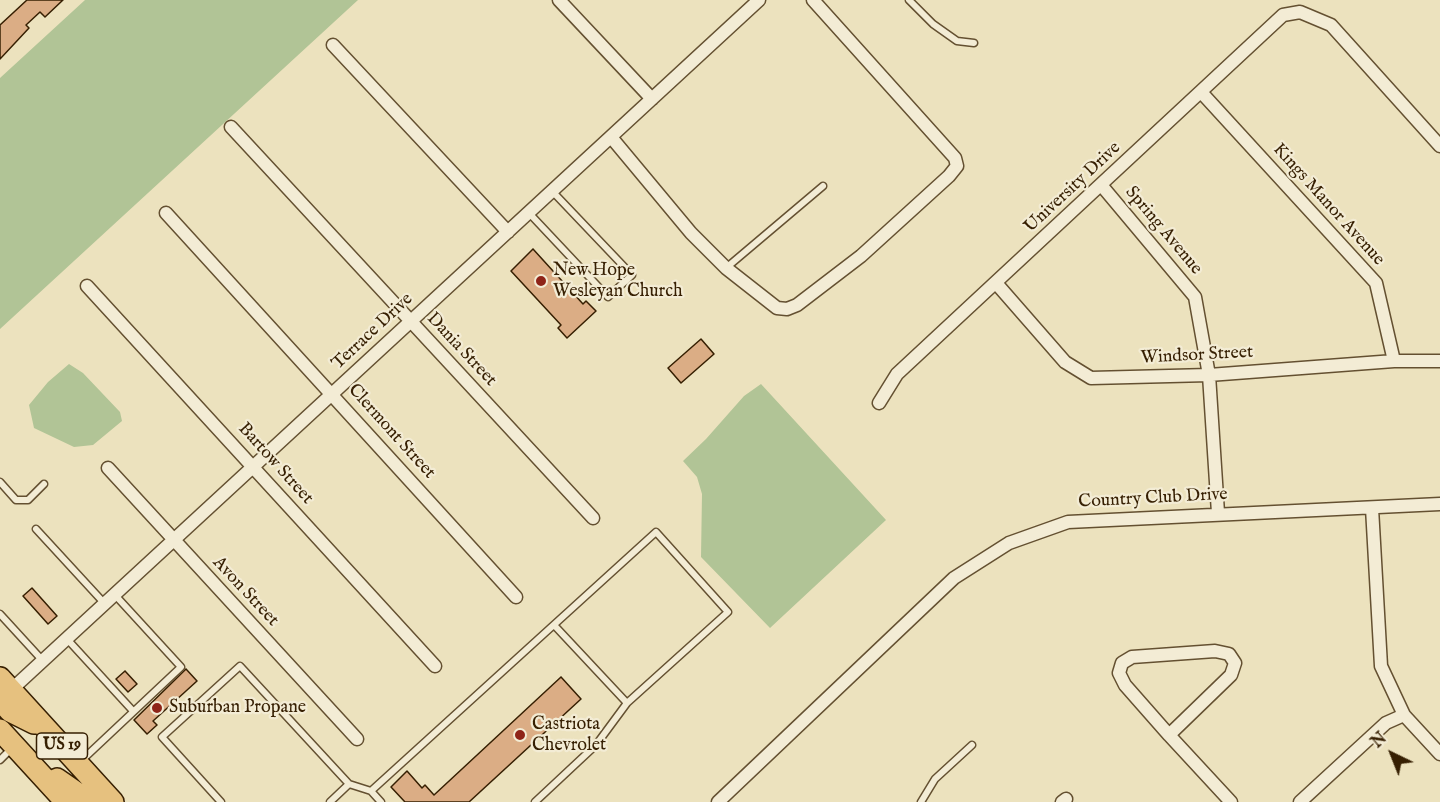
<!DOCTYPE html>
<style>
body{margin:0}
#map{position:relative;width:1440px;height:802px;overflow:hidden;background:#ece2be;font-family:"IM FELL English",serif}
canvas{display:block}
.north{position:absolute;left:1362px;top:724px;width:60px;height:60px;-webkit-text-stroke:4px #f3ecd5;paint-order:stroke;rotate:317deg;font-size:16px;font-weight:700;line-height:24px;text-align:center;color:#361f02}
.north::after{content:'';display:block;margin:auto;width:21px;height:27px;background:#361f02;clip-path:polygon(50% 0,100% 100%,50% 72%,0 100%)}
</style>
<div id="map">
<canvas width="1440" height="802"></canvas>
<div class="north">N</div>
</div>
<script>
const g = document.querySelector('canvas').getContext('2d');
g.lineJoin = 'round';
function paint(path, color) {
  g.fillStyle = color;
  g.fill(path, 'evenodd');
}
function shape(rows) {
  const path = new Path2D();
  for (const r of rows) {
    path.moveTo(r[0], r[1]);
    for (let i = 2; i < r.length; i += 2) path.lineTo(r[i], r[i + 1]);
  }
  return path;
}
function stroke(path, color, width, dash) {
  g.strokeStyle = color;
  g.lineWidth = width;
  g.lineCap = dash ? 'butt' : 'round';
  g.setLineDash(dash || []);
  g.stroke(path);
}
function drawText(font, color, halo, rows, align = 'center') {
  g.font = font + ' "IM FELL English",serif';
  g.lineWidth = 4.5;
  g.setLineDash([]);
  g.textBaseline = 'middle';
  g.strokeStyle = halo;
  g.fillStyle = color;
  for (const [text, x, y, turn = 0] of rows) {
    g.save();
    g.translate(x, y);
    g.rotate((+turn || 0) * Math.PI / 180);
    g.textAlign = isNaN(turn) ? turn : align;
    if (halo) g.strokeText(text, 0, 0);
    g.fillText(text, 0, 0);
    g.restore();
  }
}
const green = shape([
 [85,0,358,0,0,329,0,78],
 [69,364,83,373,120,412,122,421,93,445,74,447,34,428,29,405,48,382],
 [761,384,886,520,770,628,701,557,702,494,697,477,683,461,706,439,744,396]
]);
const building = shape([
 [27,0,63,0,45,17,40,12,26,25,29,28,0,59,0,25,27,0],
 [533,249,583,304,586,301,596,311,567,338,558,328,561,325,511,271,533,249],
 [701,339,714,354,681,383,668,368,701,339],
 [32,588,57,616,48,624,23,596,32,588],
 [186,669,197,681,153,721,157,725,147,734,134,720,186,669],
 [125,671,137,684,128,692,116,679,125,671],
 [561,677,581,699,469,802,405,802,391,787,407,771,422,788,425,785,434,795,561,677]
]);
const lane = shape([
 [909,0,933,24,957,41,974,43],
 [529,213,608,297,632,275,552,191],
 [726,268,823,186],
 [0,482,16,500,28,500,44,484],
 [36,529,105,604],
 [0,614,43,661],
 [554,625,627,703],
 [67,639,133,711],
 [0,760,12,748],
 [81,761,181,667,115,595],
 [371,791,656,532,728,612,627,703,596,745,535,802],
 [221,802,162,737,240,666,349,784,371,791,381,802],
 [330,802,349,784],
 [921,802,935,779,972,745]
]);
const street = shape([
 [559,0,652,99],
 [333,45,508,232],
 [1201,92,1376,283,1394,361],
 [231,127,593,518],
 [611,137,691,233,726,268,777,308,787,309,797,305,861,256,949,176,957,166,955,158,813,0],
 [1102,186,1195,297,1209,375,1218,513],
 [166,213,516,597],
 [996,283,1065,362,1091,378,1209,375,1394,361,1440,361],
 [87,286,435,666],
 [879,403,897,374,1283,15,1300,12,1331,25,1440,146],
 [108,468,357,739],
 [1372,508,1381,666,1404,715,1440,754],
 [11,690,759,0],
 [1169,735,1231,675,1235,663,1229,654,1215,651,1132,657,1122,663,1119,673,1125,685,1169,735,1231,802],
 [718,802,954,578,1009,543,1068,522,1440,504],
 [1062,802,1066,799],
 [1300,802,1386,723,1404,715]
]);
const highway = shape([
 [0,678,113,802],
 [0,700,10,711,34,723],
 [0,730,66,802],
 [57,779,90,802]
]);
const markers = [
 [541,281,6,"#8f2418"],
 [157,708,6,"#8f2418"],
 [520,735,6,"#8f2418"]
];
const shields = [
 [62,746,51]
];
const shieldNames = [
 ["US 19",62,746]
];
const streetNames = [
 ["University Drive",1073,188,-43],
 ["Kings Manor Avenue",1328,205,48],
 ["Spring Avenue",1163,231,50],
 ["Terrace Drive",373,332,-43],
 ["Dania Street",461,350,47],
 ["Windsor Street",1197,356,-3],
 ["Clermont Street",391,432,48],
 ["Bartow Street",275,464,48],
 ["Country Club Drive",1153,499,-3],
 ["Avon Street",245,592,47]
];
const poiNames = [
 ["New Hope",553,271],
 ["Wesleyan Church",553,292],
 ["Suburban Propane",169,708],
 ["Castriota",532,725],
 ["Chevrolet",532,746]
];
paint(green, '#b1c496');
paint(building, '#dbad85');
stroke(building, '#361f02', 1.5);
stroke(lane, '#645031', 9);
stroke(street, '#645031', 15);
stroke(highway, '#361f02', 24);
stroke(lane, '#f3ecd5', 6);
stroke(street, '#f3ecd5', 12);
stroke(highway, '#e6c17f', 21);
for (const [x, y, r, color] of markers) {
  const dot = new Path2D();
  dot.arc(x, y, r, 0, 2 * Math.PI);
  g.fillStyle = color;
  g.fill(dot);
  stroke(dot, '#f3ecd5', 2);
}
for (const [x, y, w] of shields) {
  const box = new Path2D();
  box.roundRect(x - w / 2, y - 13, w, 26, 4.5);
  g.fillStyle = '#f3ecd5';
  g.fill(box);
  stroke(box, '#361f02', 1.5);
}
drawText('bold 16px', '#361f02', null, shieldNames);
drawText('18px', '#361f02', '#f3ecd5', streetNames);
drawText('18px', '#361f02', '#f3ecd5', poiNames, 'left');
</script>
